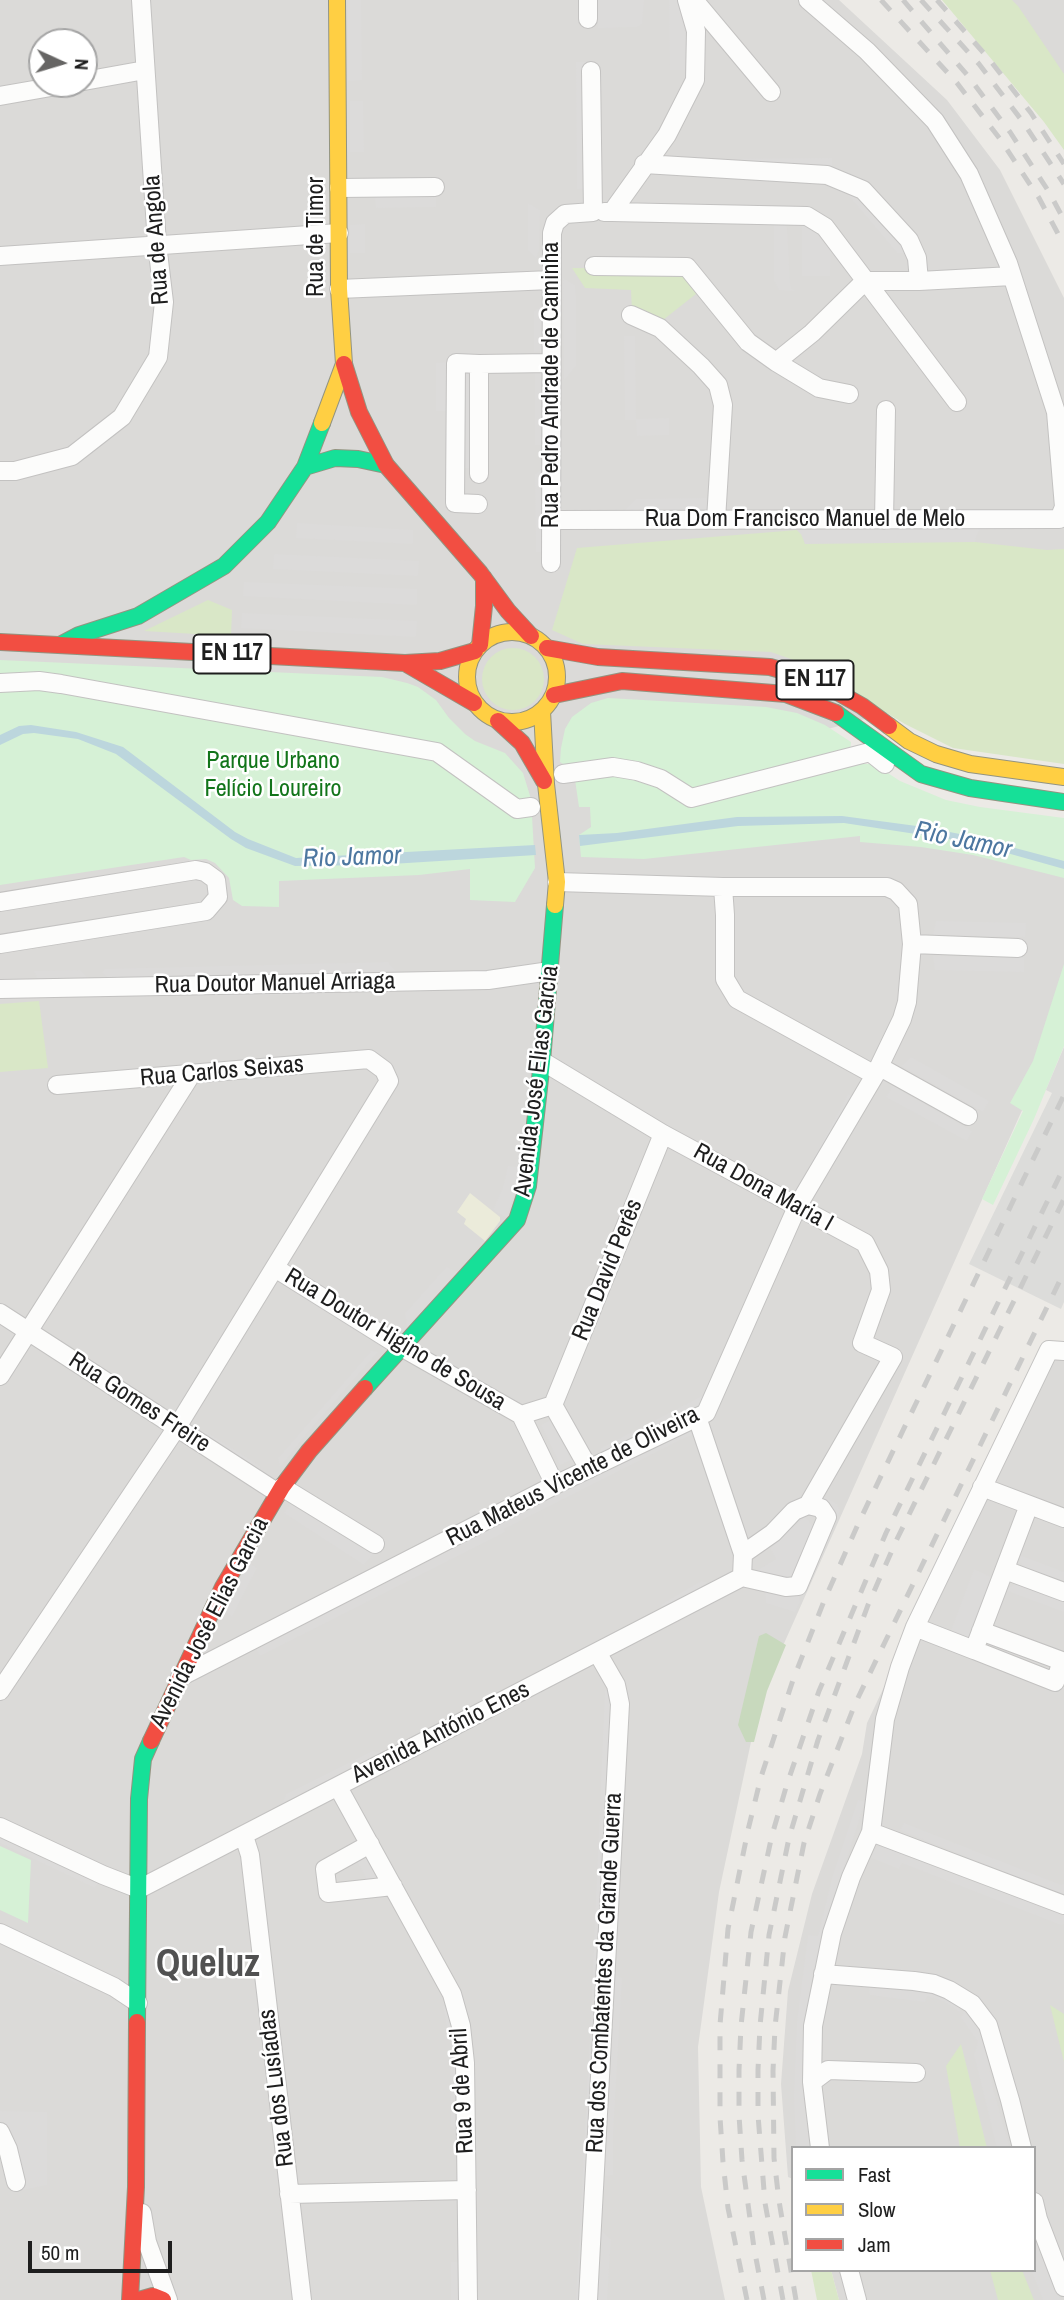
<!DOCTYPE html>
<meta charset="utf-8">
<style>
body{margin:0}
#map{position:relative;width:1064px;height:2300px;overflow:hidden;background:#eceae6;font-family:"Archivo Narrow",sans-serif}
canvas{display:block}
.legend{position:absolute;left:791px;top:2146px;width:245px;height:126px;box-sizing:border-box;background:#fff;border:2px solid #a5a5a5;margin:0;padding:9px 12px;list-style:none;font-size:21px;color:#1e1e1e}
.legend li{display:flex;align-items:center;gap:14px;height:35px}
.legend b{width:35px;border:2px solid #a5a5a5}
.north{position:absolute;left:28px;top:28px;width:70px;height:70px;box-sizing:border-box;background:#fff;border:2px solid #a5a5a5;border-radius:50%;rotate:94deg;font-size:19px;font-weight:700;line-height:28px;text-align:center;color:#1e1e1e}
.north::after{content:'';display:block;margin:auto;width:24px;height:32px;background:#666564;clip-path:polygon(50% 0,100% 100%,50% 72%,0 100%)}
.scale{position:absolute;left:28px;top:2241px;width:144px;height:32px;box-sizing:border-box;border:4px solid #1e1e1e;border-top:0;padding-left:9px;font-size:21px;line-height:24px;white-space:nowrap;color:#1e1e1e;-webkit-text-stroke:5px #fff;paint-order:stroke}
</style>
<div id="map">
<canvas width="1064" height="2300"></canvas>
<ul class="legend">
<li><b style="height:9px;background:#16e098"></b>Fast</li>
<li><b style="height:9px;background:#ffcf43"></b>Slow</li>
<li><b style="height:9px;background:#f24e42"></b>Jam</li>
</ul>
<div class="north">N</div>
<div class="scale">50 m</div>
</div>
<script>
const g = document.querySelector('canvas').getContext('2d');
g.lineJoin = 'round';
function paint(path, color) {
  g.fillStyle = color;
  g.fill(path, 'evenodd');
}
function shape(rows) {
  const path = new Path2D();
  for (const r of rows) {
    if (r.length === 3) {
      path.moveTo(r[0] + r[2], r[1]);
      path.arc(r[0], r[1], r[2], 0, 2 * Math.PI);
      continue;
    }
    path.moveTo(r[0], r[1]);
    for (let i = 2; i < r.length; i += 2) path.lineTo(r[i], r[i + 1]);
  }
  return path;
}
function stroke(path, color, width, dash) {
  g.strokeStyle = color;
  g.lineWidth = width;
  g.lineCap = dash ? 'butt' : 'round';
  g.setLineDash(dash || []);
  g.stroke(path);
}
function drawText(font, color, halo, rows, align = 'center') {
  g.font = font + ' "Archivo Narrow",sans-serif';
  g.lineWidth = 5;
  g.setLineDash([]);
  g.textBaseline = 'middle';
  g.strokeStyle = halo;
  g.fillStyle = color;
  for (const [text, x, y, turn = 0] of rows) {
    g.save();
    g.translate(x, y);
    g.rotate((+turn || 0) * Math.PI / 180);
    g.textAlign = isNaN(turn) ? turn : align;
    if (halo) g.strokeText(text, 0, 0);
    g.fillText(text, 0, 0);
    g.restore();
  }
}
const residential = shape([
 [0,0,839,0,947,100,1000,170,1064,298,1064,665,802,736,896,808,1064,845,1064,1016,761,1695,719,1892,698,2047,701,2187,725,2300,0,2300],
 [42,42,84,42,84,84,42,84],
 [972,0,1064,0,1064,113],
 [1044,1349,1064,1352,1064,2300,839,2300,831,2270,1034,2270,1034,2148,793,2148,793,2179,788,2177,781,2084,788,1991,812,1894,862,1754,867,1723]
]);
const farmland = shape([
 [470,1193,500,1217,500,1221,485,1241,464,1224,466,1219,457,1212]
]);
const grass = shape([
 [942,0,1012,0,1018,6,1064,74,1064,150,1044,122],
 [572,268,685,269,701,290,663,320,663,325,632,311,631,290,585,288],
 [797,530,801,534,975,542,1047,550,1064,549,1064,764,953,748,905,724,805,664,771,652,583,644,552,630,577,548],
 [208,600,232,610,231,636,144,631],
 [513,679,31],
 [39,1001,48,1068,0,1072,0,1004],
 [1050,2005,1064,2014,1064,2062],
 [961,2044,987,2148,960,2148,946,2066],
 [811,2270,831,2270,839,2300,817,2300],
 [990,2270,1022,2270,1034,2300,998,2300]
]);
const forest = shape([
 [766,1633,786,1645,767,1691,754,1742,746,1742,738,1725,759,1636]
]);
const park = shape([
 [0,660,382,677,407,683,418,687,436,700,449,718,465,734,475,741,505,753,523,773,531,799,535,868,515,902,470,900,470,869,419,875,279,881,279,907,242,906,233,900,229,878,215,863,206,859,191,860,184,857,0,885],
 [608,698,766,707,797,713,825,725,851,742,849,764,874,764,900,781,946,800,980,807,1064,818,1064,878,973,855,921,847,860,842,860,836,644,859,581,857,579,835,591,827,590,807,579,807,573,766,568,767,560,762,561,748,565,729,572,717,591,703],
 [1064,964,1064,1046,1034,1119,993,1205,982,1199,1023,1111,1010,1103,1033,1061],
 [0,1846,31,1860,28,1923,0,1910]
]);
const parking = shape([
 [348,0,361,0,362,80,348,81],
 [598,0,644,0,642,24,637,27,598,28],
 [669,0,681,0,690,70,670,70],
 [576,62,587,62,590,188,577,189],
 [350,101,363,101,364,152,350,152],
 [699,156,700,159,832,158,832,170,683,162],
 [850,184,910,253,897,253,848,195],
 [436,196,436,207,376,208,375,197],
 [528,203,540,210,539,250,536,259,528,250],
 [771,221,785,223,787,228,790,283,791,289,796,291,779,290,774,281,774,226],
 [802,221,831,236,830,276,802,276],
 [365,224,365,253,350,253,350,225],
 [563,278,575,285,576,297,576,366,564,381],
 [542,306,543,348,541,351,534,352,534,311],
 [624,336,635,336,636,419,669,418,669,435,637,436,636,420,625,420],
 [448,362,449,411,436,411,436,363],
 [535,370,544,370,544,445,535,445],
 [461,372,474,372,476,468,463,468],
 [545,467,543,552,536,552,535,474],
 [706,498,715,511,622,512,636,499],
 [297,523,413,530,413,544,296,538],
 [983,528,978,532,975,542,805,544,801,534,797,530],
 [274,554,419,561,418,576,273,569],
 [244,582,417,589,417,605,243,596],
 [242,613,417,621,416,637,241,628],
 [936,921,1026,923,1025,937,933,935],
 [933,956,1024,958,1024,972,935,970],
 [388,962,400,975,112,983,102,972,105,969],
 [80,970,96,984,40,985,34,971],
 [324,989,321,994,226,996,223,992],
 [911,1057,989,1101,983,1112,901,1066],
 [893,1086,972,1131,967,1141,886,1097],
 [848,1094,852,1096,811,1172,808,1169],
 [508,1166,522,1168,507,1218,493,1210,503,1187],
 [446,1267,460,1273,407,1326,405,1313],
 [371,1351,378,1352,305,1436,280,1468,278,1458],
 [706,1394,705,1402,600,1453,601,1448],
 [551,1420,571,1460,560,1465,541,1425],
 [683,1427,694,1430,697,1433,682,1439,504,1529,505,1532,260,1656,254,1646,301,1622,305,1624,304,1621],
 [205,1431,260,1466,260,1474,197,1435],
 [816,1493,837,1504,840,1511,805,1589,798,1594,800,1602,795,1612,766,1603,765,1588,788,1594,829,1520],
 [293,1499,376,1551,364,1565,284,1513],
 [805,1516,813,1526,791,1578,786,1581,755,1572,776,1559,770,1548],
 [1019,1555,1064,1572,1064,1585,1025,1570,1020,1562],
 [246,1561,257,1568,232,1617,222,1610],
 [974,1569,993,1578,970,1640,950,1633],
 [701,1581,708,1583,659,1612,662,1604],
 [1019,1585,1064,1600,1064,1612,1005,1590,1012,1586],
 [613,1686,583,2300,576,2300,590,2036,605,1691],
 [372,1751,388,1754,281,1806,286,1794],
 [858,1800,865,1802,824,1930,808,2003,804,2073,811,2148,796,2148,794,2095,797,2022,808,1935,818,1936,832,1878],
 [904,1823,1061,1885,1064,1884,1064,1896,900,1830],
 [0,1835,99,1882,95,1888,0,1843],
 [361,1844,383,1886,373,1891,351,1850],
 [882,1846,916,1855,1064,1914,1064,1924,1061,1925,902,1863,899,1869,869,1857,877,1847],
 [22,1947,87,1979,76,1983,20,1956],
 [615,1975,622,1978,613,2134,613,2175,605,2176],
 [869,1988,918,1991,937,1995,962,2009,960,2012,943,2001,927,1996,925,2002,870,1995],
 [443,2006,451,2006,456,2021,462,2133,451,2127,450,2043],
 [964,2011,977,2025,985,2044,993,2088,1010,2148,997,2148,974,2055,978,2042,961,2018],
 [0,2111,47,2112,47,2185,13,2192,0,2152],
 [602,2231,611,2239,607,2300,598,2300],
 [1034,2234,1049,2275,1061,2300,1043,2300,1031,2270,1034,2270],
 [451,2262,462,2262,462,2300,451,2300]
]);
const water = shape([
 [31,725,76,732,123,747,235,832,248,839,296,858,535,845,536,855,375,865,295,866,246,848,231,839,116,754,78,739,34,733,23,734,0,745,0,735,19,726],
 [842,816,924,827,970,836,1064,861,1064,869,968,842,844,823,738,826,580,846,579,835,617,833,737,817]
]);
const pier = shape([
 [1064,1047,1064,1302,1061,1309,969,1264,1052,1093,1046,1090]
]);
const street = shape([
 [694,0,771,92],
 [588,19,588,0],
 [84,81,145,70],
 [0,96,68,84],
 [644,164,827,175,863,190,909,240,917,258,919,281],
 [339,188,435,187],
 [604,212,612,212,667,135,695,80,696,31,687,0],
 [612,212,807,216,825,227,957,402],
 [0,256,339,233],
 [594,266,687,267,748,342,776,362],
 [339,289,551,280],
 [631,315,660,328,701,366,718,385,723,405,716,520],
 [849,394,819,388,776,362,812,333,865,281,919,281,1012,276],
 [0,471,15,471,72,456,122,417,158,357,164,302,157,244,141,0],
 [479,474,479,364,551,363],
 [478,504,455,503,456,363,479,364],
 [552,520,1059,519,1064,507,1056,412,1008,263,969,174,935,121,867,51,808,0],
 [884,520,886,410],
 [551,563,552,233,555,223,565,214,593,212,591,71],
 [0,683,39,681,61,684,437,752,517,809,531,807],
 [563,774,613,767,637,771,661,779,691,798,870,752,885,764],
 [557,882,723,887,887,887,896,891,908,904,912,944,907,1002,902,1019,875,1075,737,999,725,979,725,915,723,887],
 [0,902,196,870,205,872,216,880,218,897,206,911,0,944],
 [912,944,1018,948],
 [0,989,488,980,550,971],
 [542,1061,663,1134,865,1243,879,1271,881,1290,862,1343,893,1357,808,1505],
 [880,1067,968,1116],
 [275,1268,403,1348,521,1415,555,1485],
 [0,1313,278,1493],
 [0,1376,191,1075],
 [553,1405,663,1134],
 [553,1405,589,1469],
 [521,1415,553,1405],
 [282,1487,375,1544],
 [982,1487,1064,1518],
 [1005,1570,1064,1592],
 [742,1577,786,1587,798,1586,827,1517,821,1508,808,1505,794,1511,773,1533,743,1554],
 [915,1627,974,1650,1029,1505],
 [974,1650,1055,1682,1062,1661,981,1631],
 [180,1677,555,1485,706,1413,797,1207,875,1075],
 [0,1691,177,1427,389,1081,384,1070,369,1059,57,1085],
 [338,1787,452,1994,461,2026,465,2063,468,2300],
 [0,1827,103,1875,139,1889,742,1577,743,1554,697,1417],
 [871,1832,1064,1905],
 [244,1836,250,1855,302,2300],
 [370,1844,325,1869,328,1893,393,1886],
 [0,1933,114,1987,138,2003],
 [823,1974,914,1981,934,1984,949,1990,972,2004,988,2025,1010,2100,1022,2148],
 [812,2082,828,2070,916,2073],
 [0,2132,8,2149,16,2182],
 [820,2148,812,2082,813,2026,832,1933,851,1877,871,1832,885,1719,900,1667,915,1627,1049,1350,1064,1351],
 [289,2194,467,2190],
 [1034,2202,1038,2219,1064,2287],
 [142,2213,147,2242,168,2300],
 [849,2270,857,2300],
 [588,2300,620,1704,616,1685,597,1652]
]);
const fast = shape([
 [305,467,335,458,358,459,386,465],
 [60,645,79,635,138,616,224,566,268,522,305,467,322,423],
 [836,713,921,774,970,788,1064,802],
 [365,1388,517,1220,528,1186,542,1061,555,905],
 [137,2022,139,1799,143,1759,151,1741]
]);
const slow = shape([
 [322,423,344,364,339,289,337,0],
 [512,677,45],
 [542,711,546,784,557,882,555,905],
 [889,726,909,741,936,754,970,764,1064,777]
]);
const jam = shape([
 [344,364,359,412,386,465,480,573,508,611,531,636],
 [0,642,405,663,440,661,475,651],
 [480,645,484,606,484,578],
 [547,648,598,657,770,667,816,680,862,706,889,726],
 [405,663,474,703],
 [554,695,622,681,786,694,836,713],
 [498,721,522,743,544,781],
 [151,1741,223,1587,282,1487,309,1451,365,1388],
 [130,2300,136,2187,137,2022],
 [139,2300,153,2296,163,2300]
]);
const rail = shape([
 [881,0,957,83,1000,139,1039,198,1064,245],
 [903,0,968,76,1010,132,1049,192,1064,220],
 [921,0,979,64,1023,122,1064,184],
 [937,0,989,59,1031,113,1064,164],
 [747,2300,728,2208,723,2162,720,2117,720,2025,728,1929,748,1830,761,1777,793,1680,824,1601,859,1522,1064,1095],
 [764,2300,754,2248,742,2160,739,2115,739,2070,741,2026,751,1932,772,1835,787,1784,819,1691,886,1533,1064,1167],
 [783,2300,765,2203,758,2115,758,2070,760,2026,769,1935,789,1838,818,1740,868,1605,897,1539,1064,1199],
 [796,2300,779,2201,774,2158,773,2071,775,2027,785,1937,804,1843,820,1794,855,1704,1064,1272]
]);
const shields = [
 [232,654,77],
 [815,680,77]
];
const shieldNames = [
 ["EN 117",232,654],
 ["EN 117",815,680]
];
const streetNames = [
 ["Rua de Timor",317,237,-90],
 ["Rua de Angola",157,240,-94],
 ["Rua Pedro Andrade de Caminha",552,385,-90],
 ["Rua Dom Francisco Manuel de Melo",805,520],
 ["Rua Doutor Manuel Arriaga",275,984,-1],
 ["Rua Carlos Seixas",222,1072,-5],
 ["Avenida José Elias Garcia",537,1081,-83],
 ["Rua Dona Maria I",763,1188,29],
 ["Rua David Perês",608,1270,-68],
 ["Rua Doutor Higino de Sousa",395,1340,31],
 ["Rua Gomes Freire",139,1403,33],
 ["Rua Mateus Vicente de Oliveira",573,1477,-27],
 ["Avenida José Elias Garcia",210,1623,-63],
 ["Avenida António Enes",441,1733,-27],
 ["Rua dos Combatentes da Grande Guerra",605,1973,-87],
 ["Rua dos Lusíadas",277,2088,-97],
 ["Rua 9 de Abril",463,2091,-93]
];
const parkNames = [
 ["Parque Urbano",273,762],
 ["Felício Loureiro",273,790]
];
const waterNames = [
 ["Rio Jamor",963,841,12],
 ["Rio Jamor",352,858,-2]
];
const townNames = [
 ["Queluz",208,1966]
];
paint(residential, '#dbdad8');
paint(farmland, '#ebebda');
paint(grass, '#d9e7c7');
paint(forest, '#c8d9bd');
paint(park, '#d6f1d6');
paint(parking, '#dcdbda');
paint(water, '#bcd6dd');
paint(pier, '#dcdcda');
stroke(street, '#c3c2c1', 20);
stroke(fast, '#939480', 18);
stroke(slow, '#939480', 18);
stroke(jam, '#939480', 18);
stroke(street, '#fcfcfb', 18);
stroke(fast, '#16e098', 16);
stroke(slow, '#ffcf43', 16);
stroke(jam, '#f24e42', 16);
stroke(rail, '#cacac9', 5, [14, 14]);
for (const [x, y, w] of shields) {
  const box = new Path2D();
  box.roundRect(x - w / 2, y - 19.5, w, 39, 5);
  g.fillStyle = '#fff';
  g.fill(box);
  stroke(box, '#1e1e1e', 2);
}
drawText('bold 23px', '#1e1e1e', null, shieldNames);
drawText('24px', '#1e1e1e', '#fff', streetNames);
drawText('24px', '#12751a', '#fff', parkNames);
drawText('italic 26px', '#4d77a0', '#fff', waterNames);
drawText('bold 38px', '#515151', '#fff', townNames);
</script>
